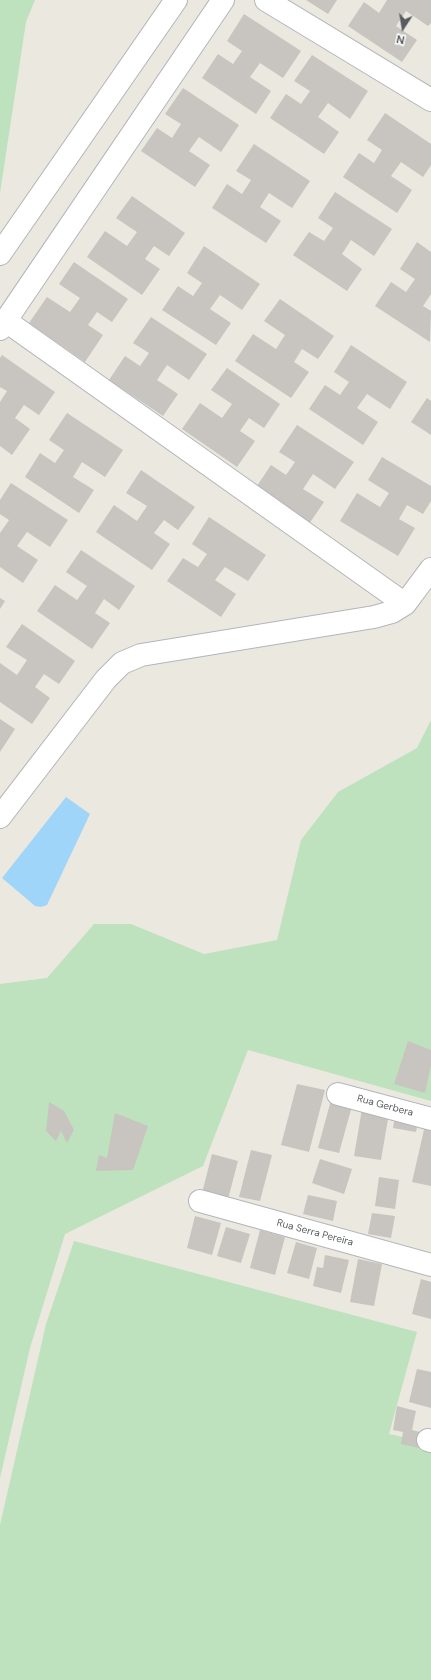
<!DOCTYPE html>
<style>
body{margin:0}
#map{position:relative;width:431px;height:1680px;overflow:hidden;background:#ebe8df;font-family:"DM Sans",sans-serif}
canvas{display:block}
.north{position:absolute;left:383px;top:8px;width:40px;height:40px;-webkit-text-stroke:3px #fff;paint-order:stroke;rotate:192deg;font-size:11px;font-weight:700;line-height:16px;text-align:center;color:#585c60}
.north::after{content:'';display:block;margin:auto;width:14px;height:18px;background:#585c60;clip-path:polygon(50% 0,100% 100%,50% 72%,0 100%)}
</style>
<div id="map">
<canvas width="431" height="1680"></canvas>
<div class="north">N</div>
</div>
<script>
const g = document.querySelector('canvas').getContext('2d');
g.lineJoin = 'round';
function paint(path, color) {
  g.fillStyle = color;
  g.fill(path, 'evenodd');
}
function shape(rows) {
  const path = new Path2D();
  for (const r of rows) {
    path.moveTo(r[0], r[1]);
    for (let i = 2; i < r.length; i += 2) path.lineTo(r[i], r[i + 1]);
  }
  return path;
}
function stroke(path, color, width, dash) {
  g.strokeStyle = color;
  g.lineWidth = width;
  g.lineCap = dash ? 'butt' : 'round';
  g.setLineDash(dash || []);
  g.stroke(path);
}
function drawText(font, color, halo, rows, align = 'center') {
  g.font = font + ' "DM Sans",sans-serif';
  g.lineWidth = 4;
  g.setLineDash([]);
  g.textBaseline = 'middle';
  g.strokeStyle = halo;
  g.fillStyle = color;
  for (const [text, x, y, turn = 0] of rows) {
    g.save();
    g.translate(x, y);
    g.rotate((+turn || 0) * Math.PI / 180);
    g.textAlign = isNaN(turn) ? turn : align;
    if (halo) g.strokeText(text, 0, 0);
    g.fillText(text, 0, 0);
    g.restore();
  }
}
const green = shape([
 [0,0,35,0,26,22,0,193],
 [431,720,431,1101,248,1050,203,1166,65,1234,30,1348,0,1478,0,984,47,978,94,924,131,924,204,954,277,940,301,840,338,792,417,748],
 [74,1241,417,1332,389,1434,431,1443,431,1680,0,1680,0,1525,46,1324]
]);
const water = shape([
 [66,797,90,814,47,905,41,907,35,906,2,878]
]);
const building = shape([
 [306,0,337,0,328,14],
 [387,0,431,0,431,23,428,26,406,11,396,26,417,40,402,62,348,26,364,2,379,13],
 [244,14,301,51,283,78,260,63,250,77,271,91,256,114,202,78,218,54,233,64,242,51,227,41],
 [312,55,368,91,350,119,328,103,318,117,339,132,324,154,270,118,286,94,301,104,310,91,294,81],
 [183,88,239,125,221,152,199,137,189,151,210,165,195,187,141,151,157,128,172,138,181,124,165,114],
 [385,113,431,144,431,165,423,177,401,162,391,176,412,190,397,213,343,177,359,153,374,163,382,150,367,140],
 [254,144,310,181,292,208,269,193,260,207,281,221,266,243,212,208,227,184,242,194,251,180,236,171],
 [335,192,392,229,374,256,351,240,342,254,362,269,347,291,293,255,309,232,324,241,333,228,318,218],
 [132,196,185,233,169,256,154,246,145,259,160,269,142,295,87,257,105,231,127,246,137,232,116,218],
 [417,242,431,252,431,294,423,306,431,311,430,342,375,306,391,282,406,292,415,279,400,269],
 [204,246,260,284,242,310,220,295,210,309,231,323,216,345,162,310,178,286,193,296,202,283,187,273],
 [74,262,128,299,112,322,97,312,88,325,103,335,85,362,29,323,47,297,70,312,80,298,59,284],
 [280,299,334,336,318,359,302,349,294,362,309,372,291,398,235,361,253,334,276,349,285,335,264,321],
 [151,317,207,354,189,380,167,365,157,380,178,394,163,416,109,380,125,356,140,366,149,353,133,343],
 [351,345,407,382,390,409,367,394,357,408,378,422,363,445,309,409,325,385,340,395,349,382,334,372],
 [2,355,55,392,39,415,24,405,15,418,30,429,12,455,0,446,0,402,7,391,0,387,0,358],
 [227,368,280,404,264,428,249,418,240,431,255,441,237,467,182,429,200,403,222,418,232,404,211,390],
 [427,398,431,401,431,435,411,422],
 [67,413,123,450,105,477,82,462,73,477,94,490,79,513,25,477,40,453,55,463,64,450,49,440],
 [297,425,354,462,335,489,313,474,303,489,324,502,309,524,255,489,271,465,286,475,295,462,279,452],
 [382,457,431,486,431,501,423,514,407,505,399,519,415,528,398,556,340,521,357,493,380,507,389,493,368,480],
 [141,470,195,507,178,530,164,520,154,533,170,544,152,570,96,532,114,505,137,521,147,506,126,493],
 [11,483,68,520,50,547,27,532,17,546,38,560,23,583,0,567,0,533,9,520,0,514,0,500],
 [209,517,266,555,248,581,225,567,215,580,236,594,221,617,167,581,183,558,198,567,207,554,192,544],
 [81,550,135,586,119,610,104,599,95,613,110,623,92,649,37,611,55,585,77,600,87,586,66,572],
 [0,598,5,601,0,609],
 [22,624,75,661,59,684,44,674,35,687,50,698,32,724,0,702,0,663,17,675,27,660,6,647],
 [0,719,15,729,0,752],
 [408,1041,431,1050,431,1065,425,1093,394,1084],
 [297,1084,325,1090,309,1152,281,1145],
 [331,1100,352,1106,339,1153,318,1148],
 [49,1102,64,1111,74,1130,67,1143,61,1131,56,1141,46,1131],
 [362,1109,389,1113,381,1160,354,1156],
 [115,1113,148,1126,133,1170,96,1171,99,1155,107,1158],
 [395,1117,418,1121,416,1132,393,1128],
 [426,1121,431,1122,431,1186,412,1182],
 [251,1150,272,1155,260,1201,239,1197],
 [212,1154,238,1161,228,1199,202,1193],
 [320,1159,352,1169,344,1194,312,1183],
 [379,1177,399,1180,395,1209,375,1206],
 [308,1195,337,1201,333,1221,303,1214],
 [372,1213,395,1216,391,1238,368,1234],
 [195,1216,221,1223,212,1255,187,1248],
 [226,1227,250,1234,241,1263,217,1256],
 [260,1230,285,1237,275,1275,250,1268],
 [296,1242,317,1248,309,1279,287,1273],
 [325,1255,349,1260,341,1293,313,1286,317,1267,323,1268],
 [358,1259,382,1264,374,1306,350,1302],
 [421,1279,431,1282,431,1319,412,1314],
 [417,1369,431,1372,431,1408,409,1402],
 [397,1406,416,1411,412,1430,424,1433,419,1448,401,1444,403,1432,393,1430]
]);
const minor = shape([
 [266,0,431,100],
 [0,254,176,0],
 [6,321,405,604],
 [0,329,223,0],
 [0,817,106,679,122,663,141,655,374,617,392,612,405,604,431,569],
 [338,1094,431,1119],
 [200,1201,431,1265],
 [428,1440,431,1441]
]);
const streetNames = [
 ["Rua Gerbera",385,1106,15],
 ["Rua Serra Pereira",315,1233,15]
];
paint(green, '#bee2bd');
paint(water, '#a0d5fa');
paint(building, '#c8c4bf');
stroke(minor, '#b2b6ba', 24);
stroke(minor, '#fff', 22);
drawText('10px', '#585c60', '#fff', streetNames);
</script>
